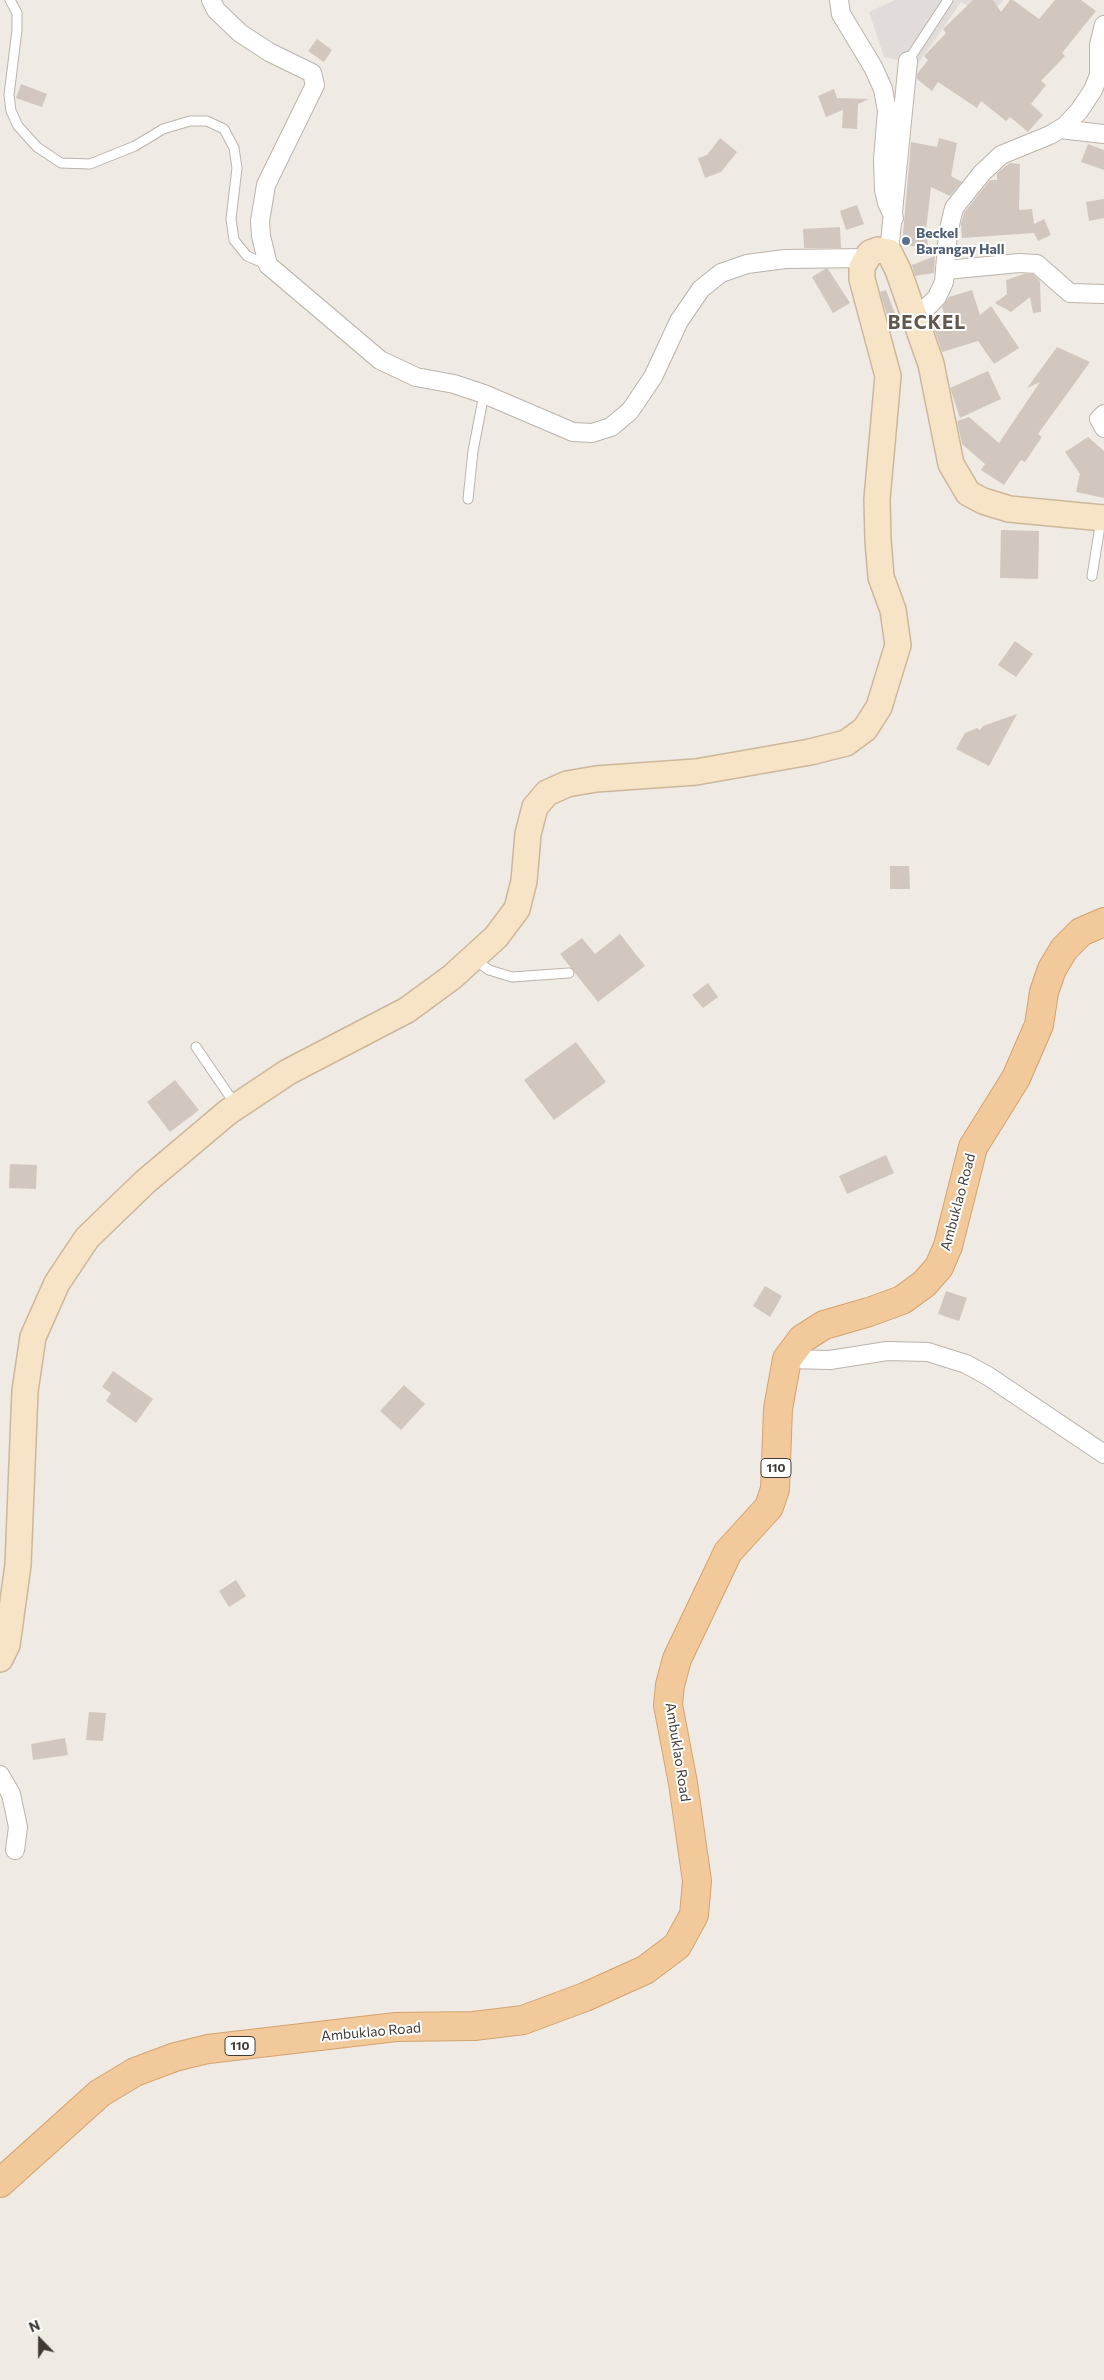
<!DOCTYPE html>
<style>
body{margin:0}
#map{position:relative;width:1104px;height:2380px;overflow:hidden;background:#efeae4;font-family:Commissioner,sans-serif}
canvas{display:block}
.north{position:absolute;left:15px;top:2315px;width:50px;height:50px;-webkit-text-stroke:4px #fff;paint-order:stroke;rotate:338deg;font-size:14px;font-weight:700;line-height:20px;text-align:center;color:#413a34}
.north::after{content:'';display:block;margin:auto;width:18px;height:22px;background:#413a34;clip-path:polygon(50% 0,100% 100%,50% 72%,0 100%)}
</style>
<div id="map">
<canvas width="1104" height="2380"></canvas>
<div class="north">N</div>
</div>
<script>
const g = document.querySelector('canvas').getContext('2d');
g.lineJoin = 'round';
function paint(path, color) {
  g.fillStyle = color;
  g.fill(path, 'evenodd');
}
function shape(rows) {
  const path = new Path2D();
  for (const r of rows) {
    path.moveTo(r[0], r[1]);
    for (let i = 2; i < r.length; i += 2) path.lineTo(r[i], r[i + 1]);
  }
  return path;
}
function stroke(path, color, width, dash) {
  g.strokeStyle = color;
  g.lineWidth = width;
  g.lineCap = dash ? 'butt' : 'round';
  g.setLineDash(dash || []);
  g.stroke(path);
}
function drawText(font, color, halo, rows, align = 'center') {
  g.font = font + ' Commissioner,sans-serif';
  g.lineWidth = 4;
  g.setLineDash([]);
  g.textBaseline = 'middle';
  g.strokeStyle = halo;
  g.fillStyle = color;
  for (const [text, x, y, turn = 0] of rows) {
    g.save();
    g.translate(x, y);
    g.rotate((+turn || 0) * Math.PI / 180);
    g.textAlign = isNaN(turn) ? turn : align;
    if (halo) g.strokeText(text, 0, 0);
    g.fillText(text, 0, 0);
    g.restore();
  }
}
const industrial = shape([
 [895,0,1004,0,987,17,961,2,918,64,884,57,869,12]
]);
const building = shape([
 [973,0,993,0,1001,12,1010,0,1013,0,1039,19,1055,0,1081,0,1096,11,1062,53,1065,56,1041,81,1046,85,1031,104,1043,115,1028,132,1010,117,1006,121,981,101,977,108,938,82,932,91,917,79,917,74,928,60,924,56,946,33,943,29],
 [317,39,332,50,324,62,308,51],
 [21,84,47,94,42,107,16,98],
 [834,89,837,98,869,99,858,104,857,129,842,128,843,110,826,117,818,96],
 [720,138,737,152,721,172,705,178,698,158,707,155],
 [939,138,957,143,951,176,962,182,950,196,931,187,926,230,928,246,902,246,911,142,937,147],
 [1088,144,1104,150,1104,170,1081,162],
 [1010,163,1020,164,1019,210,1032,209,1034,224,1044,219,1051,235,1038,241,1034,233,962,238,961,224,964,213,990,180,997,180,997,173],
 [1104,199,1104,218,1089,221,1086,202],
 [857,205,864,224,846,230,840,211],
 [840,227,841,248,804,248,803,229],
 [935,256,934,273,915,276,912,265],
 [825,269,828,269,850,303,833,313,812,277],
 [1024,274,1033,274,1040,281,1041,312,1033,313,1030,297,1011,312,995,303,1007,294,1006,280],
 [886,290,896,316,888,319,880,292],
 [972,290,980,315,991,306,1019,348,994,364,978,341,942,352,933,326,947,322,942,307,949,297],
 [1057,347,1090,362,1038,434,1042,437,1025,462,1021,460,1004,485,981,470,985,464,962,444,957,421,969,417,999,443,1040,382,1027,388],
 [988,371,1001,399,960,418,950,388],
 [1088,437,1104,451,1104,498,1076,492,1080,474,1065,452],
 [1001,530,1039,531,1038,579,1000,578],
 [1015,641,1033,654,1016,677,998,665],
 [1017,714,989,766,956,749,965,733,977,728,980,730,983,726],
 [890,866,909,866,910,889,890,889],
 [620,934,645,966,598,1002,560,954,582,938,595,954],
 [708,983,718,997,703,1008,692,995],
 [576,1042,606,1082,554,1120,524,1080],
 [175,1080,199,1110,170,1132,147,1102],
 [886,1155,894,1173,847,1194,839,1176],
 [10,1164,37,1165,36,1189,9,1188],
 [765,1286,782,1296,770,1317,753,1306],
 [946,1291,967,1298,959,1321,938,1314],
 [113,1371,153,1399,136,1423,106,1401,111,1393,102,1387],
 [404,1385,425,1404,401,1430,380,1411],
 [236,1580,246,1596,229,1607,219,1591],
 [89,1712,106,1713,103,1741,86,1740],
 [65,1738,68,1755,33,1760,31,1744]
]);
const lane = shape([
 [10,0,17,13,17,30,9,95,11,111,18,126,37,147,61,163,90,164,135,146,163,129,190,121,207,121,224,129,234,148,237,168,231,219,234,240,247,256,268,265],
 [908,61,948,0],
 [468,499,473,451,484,394],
 [1092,576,1101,520],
 [475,960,489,970,512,977,569,973],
 [196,1047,235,1104]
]);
const street = shape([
 [211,0,216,10,240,33,269,52,312,73,315,85,266,185,260,221,261,236,268,265,380,360,416,377,454,384,484,394,573,432,592,433,611,427,630,411,653,377,679,321,701,289,721,273,747,264,785,259,866,258],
 [839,0,841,14,873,67,883,89,887,111,883,160,884,190,887,203,894,218],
 [1060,129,1104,134],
 [889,252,908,61],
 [946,270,1019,263,1037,264,1070,293,1104,294],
 [915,320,937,297,944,282,948,233,954,208,982,173,1001,155,1050,135,1065,126,1079,111,1093,90,1099,75,1099,45,1104,25],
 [1104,414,1099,419,1104,428],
 [787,1359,830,1360,887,1351,928,1352,966,1364,988,1376,1104,1454],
 [0,1775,11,1794,18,1827,15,1850]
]);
const secondary = shape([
 [0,1659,7,1645,18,1565,25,1391,33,1337,57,1283,87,1238,145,1182,228,1112,288,1072,407,1010,452,977,496,937,517,909,524,881,528,834,535,807,547,793,567,784,596,779,696,772,810,752,846,743,865,729,879,707,898,645,893,610,881,577,878,540,877,499,888,376,862,279,862,267,870,253,878,250,889,252,898,270,931,364,951,464,968,493,983,501,1009,509,1104,518]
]);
const primary = shape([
 [0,2183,100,2093,135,2072,175,2057,208,2049,396,2027,474,2026,523,2020,585,1997,645,1970,677,1946,694,1915,697,1881,683,1783,668,1705,670,1685,677,1659,728,1552,769,1507,775,1489,778,1409,787,1359,802,1339,824,1325,869,1312,902,1300,924,1284,939,1267,948,1246,973,1147,1016,1078,1039,1025,1044,992,1052,969,1064,949,1081,932,1104,922]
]);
const markers = [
 [906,241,5,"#5c6f8a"]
];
const shields = [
 [776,1468,30],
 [240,2046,30]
];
const shieldNames = [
 ["110",776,1468],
 ["110",240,2046]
];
const serviceNames = [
 ["Beckel",916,233],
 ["Barangay Hall",916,249]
];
const streetNames = [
 ["Ambuklao Road",958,1202,-75],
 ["Ambuklao Road",678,1752,81],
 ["Ambuklao Road",371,2032,-5]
];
const districtNames = [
 ["BECKEL",927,323]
];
paint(industrial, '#e1dcd9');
paint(building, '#d2c7be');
stroke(lane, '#bcb3ab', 11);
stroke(street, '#bcb3ab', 20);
stroke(secondary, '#cdb79a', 28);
stroke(primary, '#d4a36d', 30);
stroke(lane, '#fff', 9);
stroke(street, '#fff', 18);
stroke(secondary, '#f7e3c6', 25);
stroke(primary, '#f1c99b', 28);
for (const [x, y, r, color] of markers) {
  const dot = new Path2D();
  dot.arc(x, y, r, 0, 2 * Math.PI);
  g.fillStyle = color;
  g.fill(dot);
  stroke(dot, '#fff', 2);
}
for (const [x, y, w] of shields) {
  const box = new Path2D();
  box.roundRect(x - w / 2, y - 9.5, w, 19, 4);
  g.fillStyle = '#fff';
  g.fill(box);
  stroke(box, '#413a34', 1);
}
drawText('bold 12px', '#413a34', null, shieldNames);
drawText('bold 14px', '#4e5e75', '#fff', serviceNames, 'left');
drawText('14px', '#413a34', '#fff', streetNames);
g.letterSpacing = '1px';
drawText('bold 19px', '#62564d', '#fff', districtNames);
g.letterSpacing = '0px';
</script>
